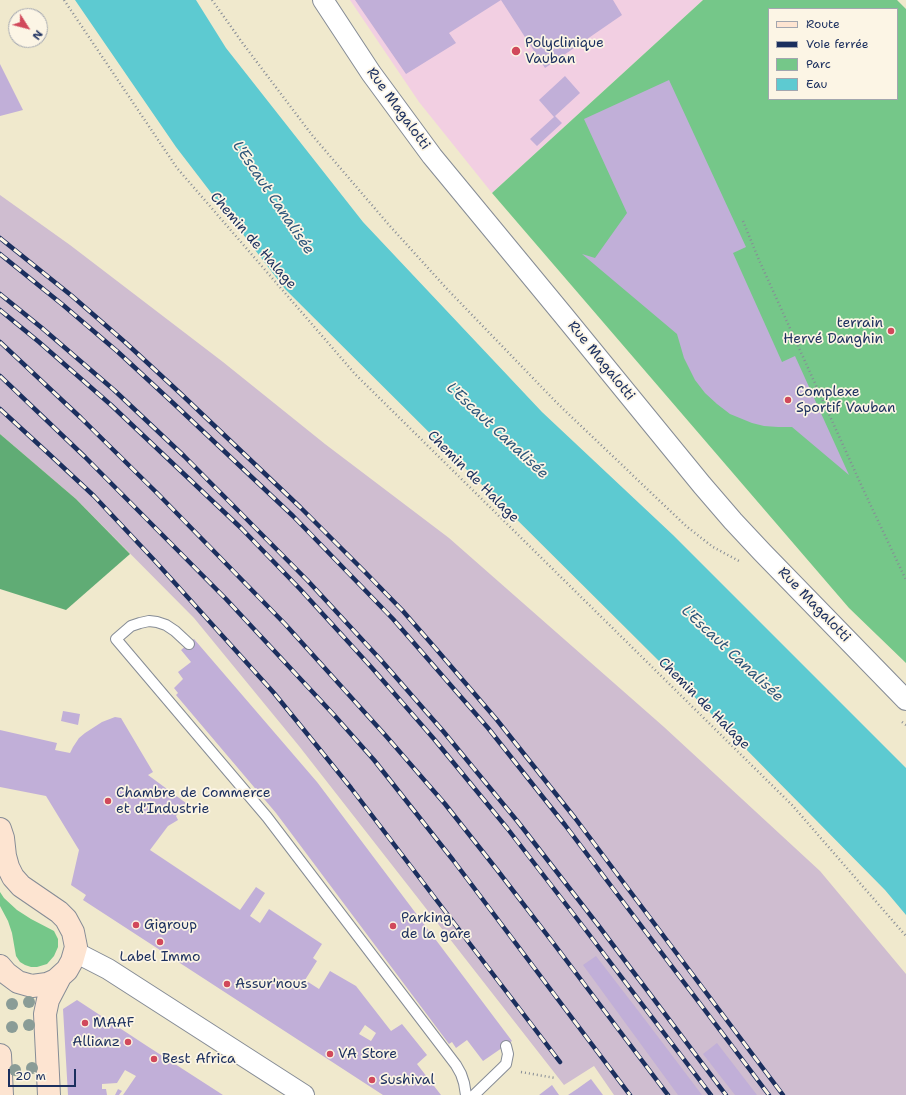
<!DOCTYPE html>
<meta charset="utf-8">
<style>
body{margin:0}
#map{position:relative;width:906px;height:1095px;overflow:hidden;background:#f0e9cd;font-family:"Shantell Sans",sans-serif}
canvas{display:block}
.legend{position:absolute;left:768px;top:8px;width:130px;height:92px;box-sizing:border-box;background:#fcf5e5;border:1px solid #a2a6af;margin:0;padding:5px 7px;list-style:none;font-size:12px;color:#1b2f5e}
.legend li{display:flex;align-items:center;gap:8px;height:20px}
.legend b{width:20px;border:1px solid #a2a6af}
.north{position:absolute;left:8px;top:8px;width:40px;height:40px;box-sizing:border-box;background:#fcf5e5;border:1px solid #a2a6af;border-radius:50%;rotate:126deg;font-size:11px;font-weight:700;line-height:16px;text-align:center;color:#1b2f5e}
.north::after{content:'';display:block;margin:auto;width:14px;height:18px;background:#d1495b;clip-path:polygon(50% 0,100% 100%,50% 72%,0 100%)}
.scale{position:absolute;left:8px;top:1069px;width:68px;height:18px;box-sizing:border-box;border:2px solid #1b2f5e;border-top:0;padding-left:5px;font-size:12px;line-height:14px;white-space:nowrap;color:#1b2f5e;-webkit-text-stroke:3px #fcf5e5;paint-order:stroke}
</style>
<div id="map">
<canvas width="906" height="1095"></canvas>
<ul class="legend">
<li><b style="height:5px;background:#fde4d1"></b>Route</li>
<li><b style="height:5px;background:#1b2f5e"></b>Voie ferrée</li>
<li><b style="height:11px;background:#75c789"></b>Parc</li>
<li><b style="height:11px;background:#5dcad1"></b>Eau</li>
</ul>
<div class="north">N</div>
<div class="scale">20 m</div>
</div>
<script>
const g = document.querySelector('canvas').getContext('2d');
g.lineJoin = 'round';
function paint(path, color) {
  g.fillStyle = color;
  g.fill(path, 'evenodd');
}
function shape(rows) {
  const path = new Path2D();
  for (const r of rows) {
    path.moveTo(r[0], r[1]);
    for (let i = 2; i < r.length; i += 2) path.lineTo(r[i], r[i + 1]);
  }
  return path;
}
function stroke(path, color, width, dash) {
  g.strokeStyle = color;
  g.lineWidth = width;
  g.lineCap = dash ? 'butt' : 'round';
  g.setLineDash(dash || []);
  g.stroke(path);
}
function drawText(font, color, halo, rows, align = 'center') {
  g.font = font + ' "Shantell Sans",sans-serif';
  g.lineWidth = 3.5;
  g.setLineDash([]);
  g.textBaseline = 'middle';
  g.strokeStyle = halo;
  g.fillStyle = color;
  for (const [text, x, y, turn = 0] of rows) {
    g.save();
    g.translate(x, y);
    g.rotate((+turn || 0) * Math.PI / 180);
    g.textAlign = isNaN(turn) ? turn : align;
    if (halo) g.strokeText(text, 0, 0);
    g.fillText(text, 0, 0);
    g.restore();
  }
}
const built = shape([
 [350,0,703,0,492,193,419,102]
]);
const industrial = shape([
 [0,195,70,245,223,362,325,444,449,538,664,727,820,871,906,974,906,1095,614,1095,594,1066,564,1085,299,746,194,618,76,499,0,434]
]);
const green = shape([
 [703,0,897,0,906,9,906,663,849,608,492,193],
 [769,9,897,9,897,99,769,99],
 [0,892,4,898,17,910,31,919,54,931,58,939,58,947,54,956,47,964,37,967,31,967,25,965,20,962,16,956,12,933,8,921,0,906]
]);
const forest = shape([
 [0,434,76,499,130,554,66,610,0,589]
]);
const water = shape([
 [75,0,196,0,226,48,363,222,542,412,673,535,906,768,906,915,885,890,658,660,285,289,176,147]
]);
const building = shape([
 [355,0,501,0,449,33,456,43,406,74],
 [501,0,613,0,622,15,545,68],
 [0,64,23,110,0,116],
 [565,76,580,93,555,116,562,123,537,146,530,139,554,117,539,100],
 [669,80,746,247,733,253,782,362,795,356,849,475,792,427,778,427,764,426,752,423,730,414,717,404,705,393,695,380,684,358,677,334,582,254,595,258,627,213,584,119],
 [194,639,317,782,512,1041,483,1061,467,1040,456,1048,452,1042,449,1044,276,813,176,695,178,693,174,688,183,679,178,672,191,662,181,650],
 [63,711,80,714,78,725,61,721],
 [115,717,121,718,153,772,148,775,186,803,176,816,178,820,168,826,150,850,240,910,256,887,265,893,250,916,260,923,269,909,322,944,313,958,317,961,305,980,319,989,330,971,356,986,391,1031,402,1024,427,1055,417,1064,441,1095,383,1095,83,900,86,895,71,885,79,850,46,796,0,787,0,730,57,743,55,750,70,753,73,747,79,738,85,733,102,722],
 [365,1025,376,1033,371,1041,359,1034],
 [596,956,643,1017,702,1095,678,1095,583,965],
 [77,1000,147,1046,223,1095,123,1095,136,1076,125,1070,117,1083,102,1084,102,1089,106,1089,107,1095,68,1095,63,1009],
 [717,1043,757,1095,735,1095,703,1054],
 [591,1079,603,1095,568,1095,577,1089],
 [552,1085,559,1095,539,1095],
 [118,1089,122,1091,119,1095,115,1095]
]);
const path = shape([
 [64,0,177,168,355,374,792,805,906,936],
 [212,0,244,45,312,135,389,225,448,290,557,403,686,526,713,547,739,561],
 [743,221,759,260,863,489,906,580],
 [902,722,906,725],
 [521,1072,555,1078]
]);
const lane = shape([
 [189,644,175,631,166,625,157,622,149,621,140,623,131,626,116,639,267,817,456,1065,461,1074,464,1083,466,1095],
 [474,1095,502,1068,506,1064,508,1054,506,1046]
]);
const street = shape([
 [323,0,371,73,432,156,564,316,702,485,733,521,762,552,906,700],
 [75,952,108,969,304,1095]
]);
const secondary = shape([
 [0,829,3,838,5,856,8,867,13,877,21,886,59,912,66,919,73,932,76,947,72,961,67,970,56,980,47,984,32,986,18,982,6,973,0,966],
 [0,1055,2,1095],
 [49,1095,45,1014,48,1000,60,977]
]);
const rail = shape([
 [0,238,72,296,126,343,180,393,300,507,365,572,402,610,437,650,497,720,575,818,783,1095],
 [0,254,63,305,118,352,172,402,293,516,393,619,488,728,565,825,769,1095],
 [0,294,42,328,114,390,184,456,308,581,380,659,443,731,518,822,598,925,726,1095],
 [0,310,39,342,111,405,241,528,300,589,372,668,434,739,507,828,588,933,711,1095],
 [0,342,81,418,158,494,285,624,386,736,445,804,498,871,554,944,668,1095],
 [0,376,85,457,226,599,334,715,374,760,453,860,630,1095],
 [0,409,49,454,94,496,155,561,274,693,351,788,560,1062]
]);
const trees = [
 [29,1002],
 [12,1004],
 [29,1025],
 [12,1027],
 [32,1068],
 [15,1070]
];
const markers = [
 [516,51,5,"#d1495b"],
 [891,331,4,"#d1495b"],
 [788,400,4,"#d1495b"],
 [108,801,4,"#d1495b"],
 [136,925,4,"#d1495b"],
 [393,926,4,"#d1495b"],
 [160,942,4,"#d1495b"],
 [227,984,4,"#d1495b"],
 [85,1023,4,"#d1495b"],
 [128,1042,4,"#d1495b"],
 [330,1054,4,"#d1495b"],
 [154,1059,4,"#d1495b"],
 [372,1080,4,"#d1495b"]
];
const poiNames = [
 ["Polyclinique",525,43],
 ["Vauban",525,59],
 ["terrain",883,323,"right"],
 ["Hervé Danghin",883,339,"right"],
 ["Complexe",796,392],
 ["Sportif Vauban",796,408],
 ["Chambre de Commerce",116,793],
 ["et d'Industrie",116,809],
 ["Parking",401,918],
 ["de la gare",401,934],
 ["Gigroup",144,925],
 ["Label Immo",160,957,"center"],
 ["Assur'nous",235,984],
 ["MAAF",93,1023],
 ["Allianz",120,1042,"right"],
 ["VA Store",338,1054],
 ["Best Africa",162,1059],
 ["Sushival",380,1080]
];
const streetNames = [
 ["Rue Magalotti",398,109,54],
 ["Chemin de Halage",253,241,49],
 ["Rue Magalotti",601,361,51],
 ["Chemin de Halage",473,477,45],
 ["Rue Magalotti",814,605,46],
 ["Chemin de Halage",704,704,45]
];
const waterNames = [
 ["L'Escaut Canalisée",273,198,56],
 ["L'Escaut Canalisée",497,431,43],
 ["L'Escaut Canalisée",732,654,43]
];
paint(built, '#f2cfe2');
paint(industrial, '#cfbdd0');
paint(green, '#75c789');
paint(forest, '#60ac75');
paint(water, '#5dcad1');
paint(building, '#c1afd8');
stroke(lane, '#868c96', 12);
stroke(street, '#868c96', 22);
stroke(secondary, '#868c96', 24);
stroke(path, '#868c96', 2.5, [1, 3]);
stroke(lane, '#fff', 10);
stroke(street, '#fff', 20);
stroke(secondary, '#fde4d1', 22);
stroke(rail, '#1b2f5e', 4.5);
stroke(rail, '#fcf5e5', 3, [9]);
g.fillStyle = '#8a9c97';
for (const [x, y] of trees) {
  g.beginPath();
  g.arc(x, y, 6, 0, 2 * Math.PI);
  g.fill();
}
for (const [x, y, r, color] of markers) {
  const dot = new Path2D();
  dot.arc(x, y, r, 0, 2 * Math.PI);
  g.fillStyle = color;
  g.fill(dot);
  stroke(dot, '#fcf5e5', 1.5);
}
drawText('14px', '#1b2f5e', '#fcf5e5', poiNames, 'left');
drawText('14px', '#1b2f5e', '#fcf5e5', streetNames);
drawText('italic 15px', '#2c567b', '#fcf5e5', waterNames);
</script>
